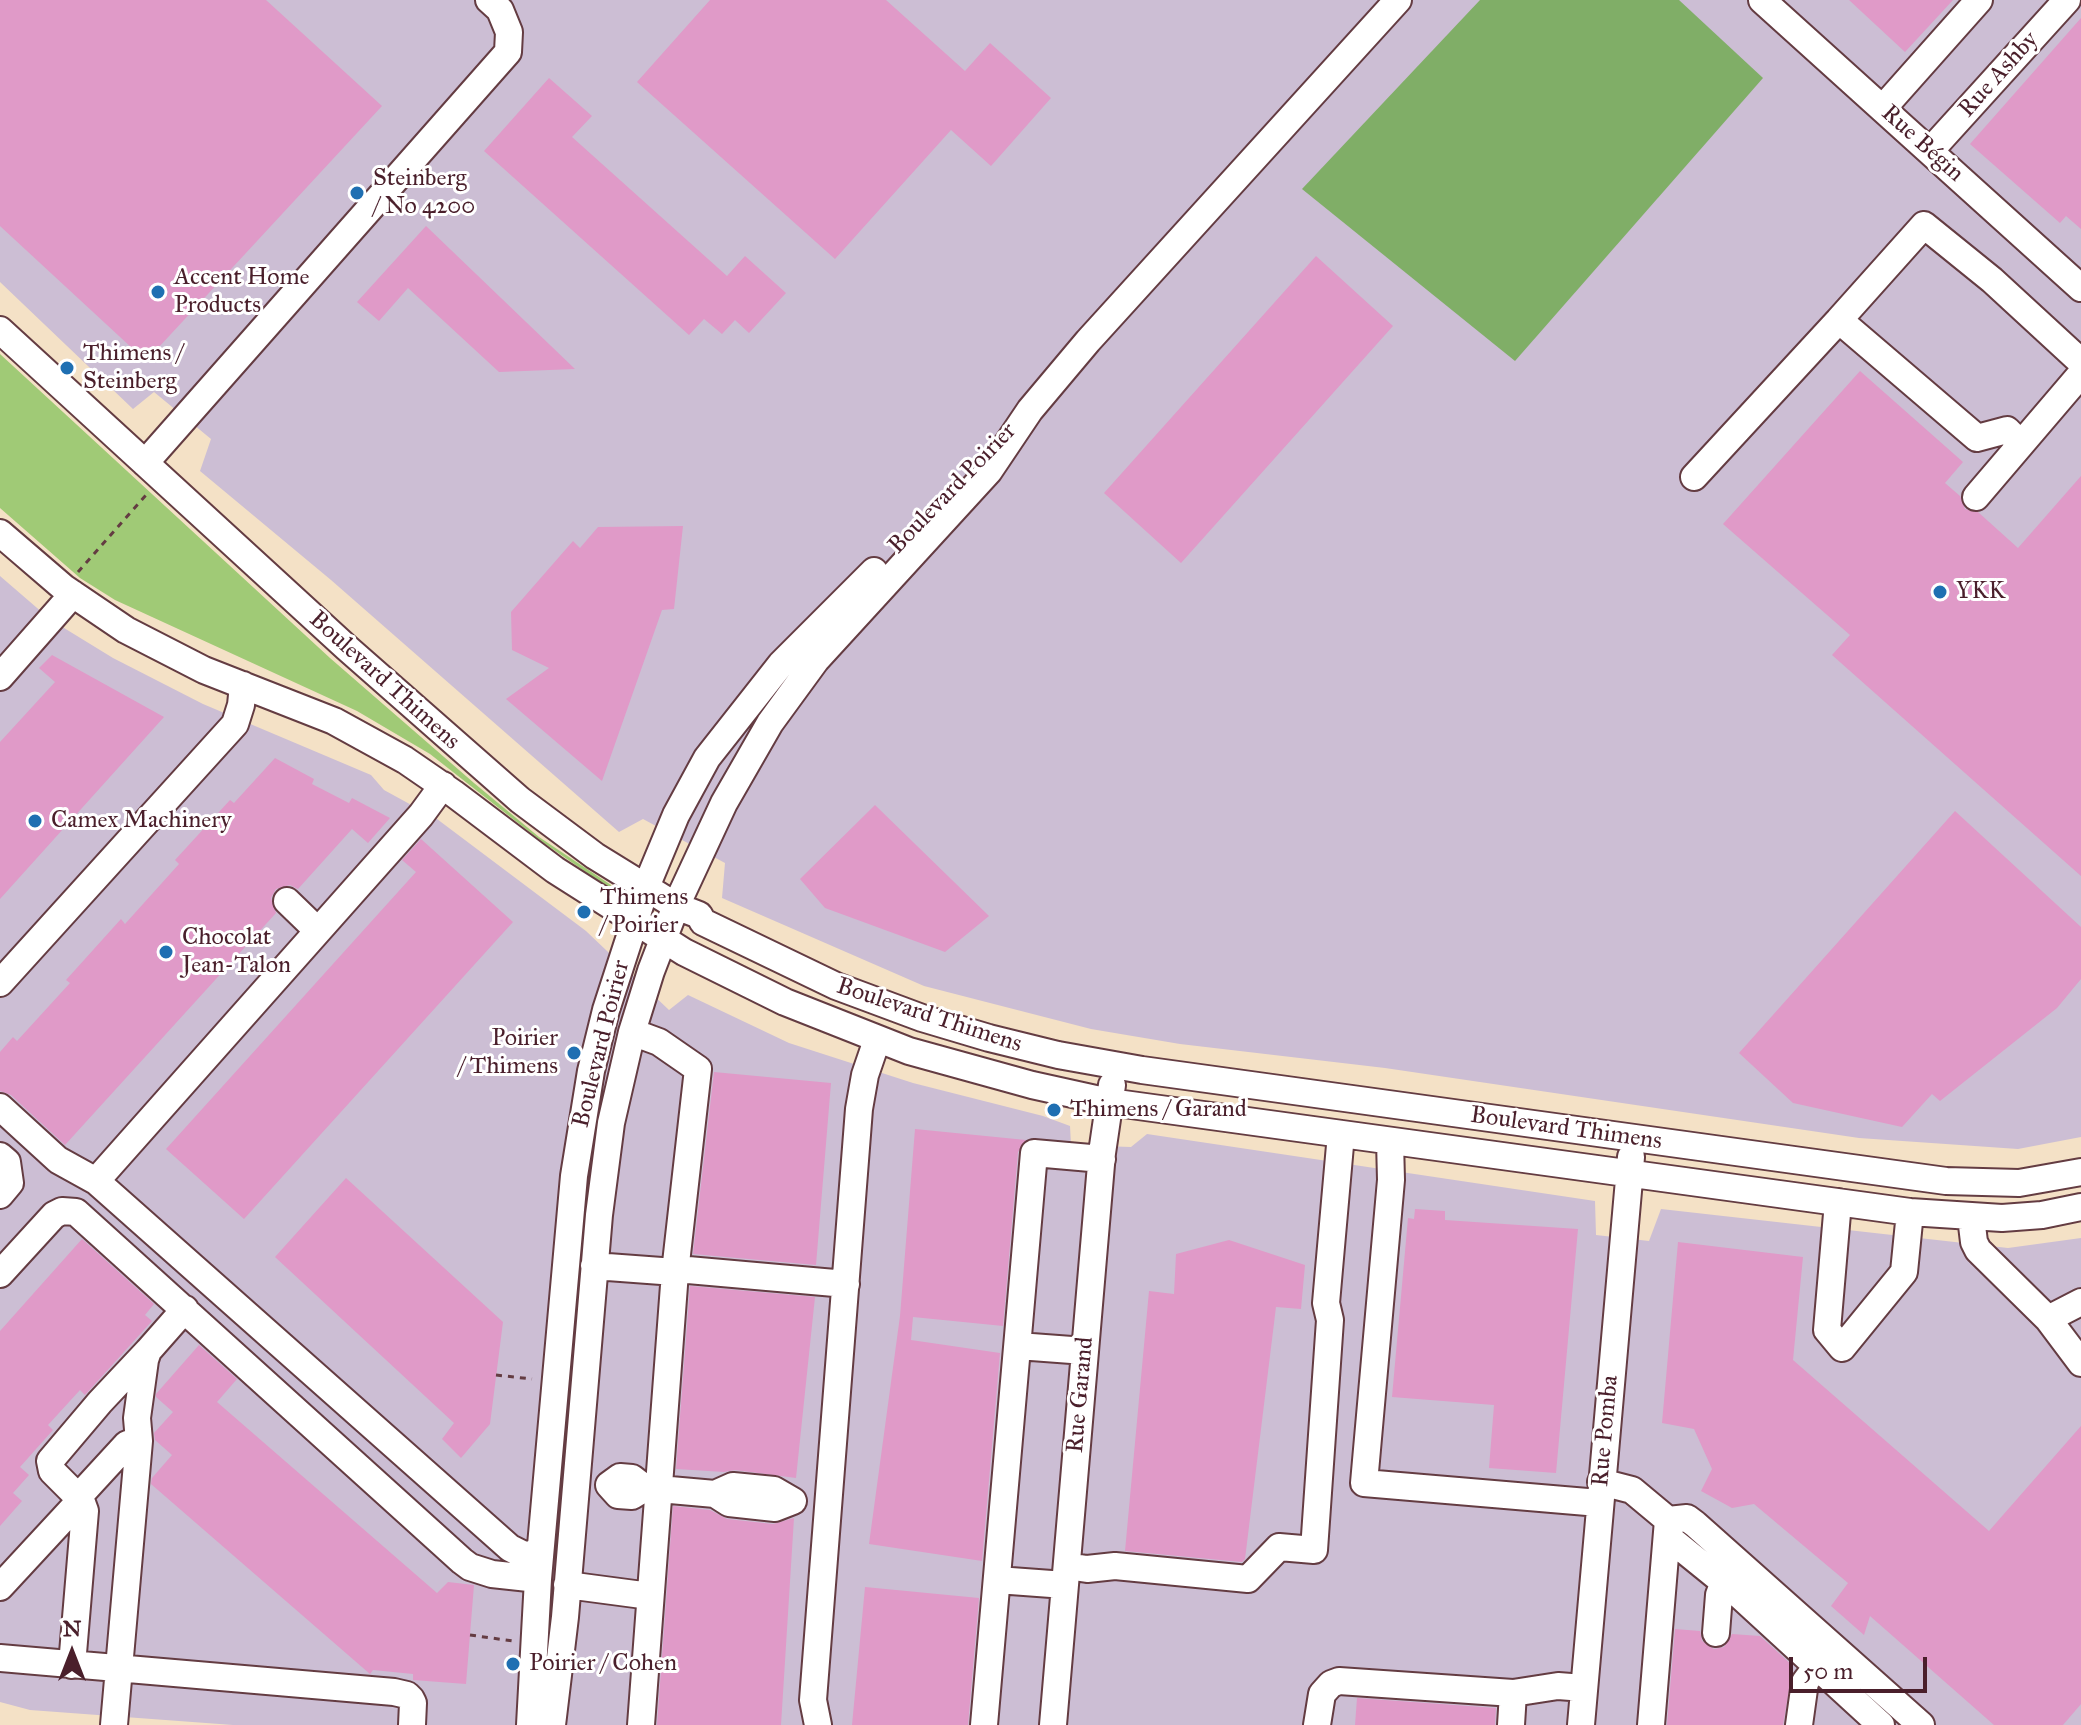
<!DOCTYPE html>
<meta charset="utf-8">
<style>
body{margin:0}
#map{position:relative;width:2081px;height:1725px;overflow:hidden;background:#f4e1c6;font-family:"IM FELL Great Primer",serif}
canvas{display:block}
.north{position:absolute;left:32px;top:1613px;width:80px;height:80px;-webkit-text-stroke:6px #fff;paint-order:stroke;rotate:0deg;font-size:22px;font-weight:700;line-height:32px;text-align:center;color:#4a1f2b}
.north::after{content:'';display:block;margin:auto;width:28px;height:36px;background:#4a1f2b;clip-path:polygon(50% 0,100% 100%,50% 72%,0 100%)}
.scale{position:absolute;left:1789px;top:1657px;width:138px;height:36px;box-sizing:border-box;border:4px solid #4a1f2b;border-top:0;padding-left:10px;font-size:24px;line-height:28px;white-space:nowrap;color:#4a1f2b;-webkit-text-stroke:6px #fff;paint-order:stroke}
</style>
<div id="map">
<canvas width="2081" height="1725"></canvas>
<div class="north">N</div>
<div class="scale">50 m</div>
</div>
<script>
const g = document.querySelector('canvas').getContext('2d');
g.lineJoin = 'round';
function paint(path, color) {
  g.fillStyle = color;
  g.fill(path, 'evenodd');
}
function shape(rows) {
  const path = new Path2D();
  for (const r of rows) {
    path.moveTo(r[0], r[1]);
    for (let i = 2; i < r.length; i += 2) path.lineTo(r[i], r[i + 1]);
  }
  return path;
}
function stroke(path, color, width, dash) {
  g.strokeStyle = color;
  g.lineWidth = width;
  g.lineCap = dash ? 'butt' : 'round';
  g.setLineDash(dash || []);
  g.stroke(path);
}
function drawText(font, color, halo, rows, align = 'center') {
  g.font = font + ' "IM FELL Great Primer",serif';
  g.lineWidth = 6;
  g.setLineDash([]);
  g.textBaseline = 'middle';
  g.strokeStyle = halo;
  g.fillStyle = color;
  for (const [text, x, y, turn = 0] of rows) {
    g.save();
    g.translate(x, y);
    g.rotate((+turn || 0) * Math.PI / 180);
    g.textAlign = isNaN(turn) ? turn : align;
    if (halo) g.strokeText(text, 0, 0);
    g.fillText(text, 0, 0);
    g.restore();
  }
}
const industrial = shape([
 [0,0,2081,0,2081,1137,2018,1149,1859,1138,1385,1068,1180,1044,1091,1029,924,986,722,898,725,863,643,819,619,832,331,580,200,471,211,439,154,392,133,409,0,282],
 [0,576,51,620,113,658,203,704,371,775,384,790,437,819,586,931,669,1010,688,995,789,1043,913,1083,1043,1116,1070,1126,1071,1145,1131,1147,1147,1134,1595,1201,1596,1235,1649,1241,1661,1209,2008,1248,2081,1238,2081,1725,233,1725,30,1710,0,1702]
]);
const green = shape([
 [0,354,330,658,474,783,539,837,611,885,610,889,541,841,430,754,357,711,115,600,80,578,0,508]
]);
const forest = shape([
 [1480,0,1679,0,1763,78,1515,361,1302,189]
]);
const building = shape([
 [0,0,266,0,382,106,146,361,0,226],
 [710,0,886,0,965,71,990,43,1051,98,991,166,951,130,835,259,637,82],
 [1849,0,1953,0,1905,52],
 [2081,18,2081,229,2066,216,2060,223,1970,144],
 [549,78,592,116,572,137,727,276,745,256,786,293,749,333,735,320,722,334,704,319,689,335,484,151],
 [426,226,575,369,499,372,408,288,379,321,357,302],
 [1316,256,1393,326,1181,563,1104,493],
 [1860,371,1963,462,1945,483,1960,496,1965,509,1978,512,2018,548,2081,476,2081,876,1832,655,1850,635,1723,524],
 [683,526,674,609,662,610,602,781,506,699,549,668,512,650,511,612,573,541,580,548,598,527],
 [52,655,164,717,0,899,0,742,55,682,39,668],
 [275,758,314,779,312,784,349,803,352,798,390,818,368,843,352,829,298,889,290,885,276,889,271,898,276,913,65,1145,11,1095,0,1091,0,1052,13,1037,17,1041,70,983,66,980,121,919,125,924,179,864,175,860,230,800,234,803],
 [875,805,989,916,945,952,825,908,800,879],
 [1955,811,2081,927,2081,979,2057,1008,1940,1101,1932,1094,1902,1127,1793,1103,1739,1053],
 [421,839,513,922,244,1219,166,1149,416,872,402,860],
 [714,1072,831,1083,816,1265,693,1254],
 [915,1129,1026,1140,1018,1152,1003,1326,913,1317,911,1340,1000,1353,982,1561,869,1544,900,1316],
 [346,1178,503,1322,490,1424,461,1458,442,1439,454,1423,275,1257],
 [1415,1209,1445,1211,1445,1220,1578,1229,1556,1473,1489,1468,1494,1405,1392,1397,1408,1218,1414,1219],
 [82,1239,154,1304,145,1315,152,1321,85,1395,80,1390,48,1425,53,1430,20,1467,29,1475,13,1493,22,1501,0,1526,0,1331],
 [1229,1240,1305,1265,1301,1309,1276,1307,1245,1559,1242,1562,1125,1551,1149,1291,1174,1294,1176,1254],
 [1678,1242,1803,1257,1793,1360,1989,1531,2081,1426,2081,1704,2063,1725,1994,1725,1870,1616,1864,1635,1831,1606,1848,1583,1754,1504,1732,1508,1701,1491,1712,1469,1694,1429,1662,1423],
 [690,1286,815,1297,796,1478,735,1470,724,1472,676,1469],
 [199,1345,237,1379,217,1402,437,1593,448,1582,474,1585,466,1684,413,1680,413,1674,373,1670,370,1674,151,1484,152,1478,172,1455,155,1440,154,1433,173,1412,156,1397,156,1394],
 [673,1506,710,1510,727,1519,773,1524,794,1518,781,1725,657,1725],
 [865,1587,979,1598,968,1725,852,1725],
 [1675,1629,1700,1631,1702,1641,1714,1649,1724,1647,1732,1634,1760,1636,1793,1666,1783,1725,1667,1725],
 [1357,1698,1496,1708,1495,1725,1355,1725]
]);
const path = shape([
 [78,572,147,494],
 [496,1375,532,1379],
 [470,1635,513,1641]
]);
const minor = shape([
 [1762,0,2081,288],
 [1883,108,1979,0],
 [1930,151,2067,0],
 [0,330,347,648,520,800,595,856,676,906,699,915,703,922,836,986,922,1018,989,1038,1058,1055,1142,1070,1946,1181,2019,1183,2081,1172],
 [2021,444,2007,430,1977,438,1839,320,1924,225,1992,280,2081,362],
 [145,463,508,52,509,32,500,10,489,0],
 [1694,477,1839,320],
 [1976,497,2081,374],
 [0,533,64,588,126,630,204,670,334,721,405,760,453,793,555,870,684,952,785,1002,909,1051,1032,1085,1109,1102,1910,1212,2002,1218,2042,1215,2081,1207],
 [0,677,73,594],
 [287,901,318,931],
 [0,983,235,724,241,705,243,685],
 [632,1032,659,1042,698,1069,675,1272,641,1725],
 [0,1107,58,1160,96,1181,510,1548,522,1554,540,1556],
 [1390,1141,1391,1180,1364,1483,1599,1503],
 [0,1156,7,1162,10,1183,0,1195],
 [96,1181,421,815,443,785],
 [1838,1202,1827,1330,1842,1348,1904,1272,1910,1212],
 [1971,1217,1974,1242,1978,1250,2048,1319,2081,1302],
 [594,1266,675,1272,688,1270,846,1284],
 [0,1274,54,1215,62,1211,76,1212,462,1561,470,1567,492,1574,538,1579],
 [2048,1319,2081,1363],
 [1018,1346,1085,1351],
 [1601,1482,1632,1490,1668,1520,1651,1725],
 [645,1488,632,1496,618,1495,609,1485,620,1477,632,1478,645,1488,659,1489,715,1494,733,1486,774,1490,793,1501,775,1508,729,1503,715,1494],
 [1668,1520,1687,1518,1695,1524,1921,1725],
 [1667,1540,1674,1542,1737,1593,1881,1725],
 [1067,1566,1087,1569,1115,1566,1248,1579,1279,1547,1314,1550,1330,1320,1326,1303,1341,1134],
 [997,1580,1065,1585],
 [567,1585,650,1596],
 [0,1587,76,1505,81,1494,127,1444,139,1441],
 [1716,1633,1719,1595,1724,1582],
 [0,1658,394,1692,407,1695,411,1699,413,1703,412,1725],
 [72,1665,85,1511,81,1500,52,1471,50,1461,100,1402,148,1351],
 [114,1725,139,1441,137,1418,145,1360,148,1351,185,1309],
 [530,1725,538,1579,574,1176,591,1071,606,1010,646,887,676,815,707,758,781,664,874,571],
 [552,1725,565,1617,599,1215,611,1123,632,1032,651,971,676,906,724,803,770,723,816,660,989,471,1030,410,1088,341,1398,0],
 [818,1725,813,1700,859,1109,865,1075,877,1040],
 [984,1725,1034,1153,1102,1159],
 [1053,1725,1102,1153,1112,1085],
 [1317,1725,1322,1694,1331,1684,1339,1681,1513,1693],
 [1511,1725,1513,1693,1558,1686,1584,1688],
 [1581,1725,1631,1157],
 [1799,1725,1805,1682,1817,1666]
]);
const markers = [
 [357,193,8,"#1f6fb2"],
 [158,292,8,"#1f6fb2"],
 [67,368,8,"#1f6fb2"],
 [1940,592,8,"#1f6fb2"],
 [35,821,8,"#1f6fb2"],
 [584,912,8,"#1f6fb2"],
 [166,952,8,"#1f6fb2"],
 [574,1053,8,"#1f6fb2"],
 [1054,1110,8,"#1f6fb2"],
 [513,1664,8,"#1f6fb2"]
];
const streetNames = [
 ["Rue Ashby",1999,75,-48],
 ["Rue Bégin",1922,144,42],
 ["Boulevard Poirier",953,489,-46],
 ["Boulevard Thimens",384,681,42],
 ["Boulevard Thimens",929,1016,18],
 ["Boulevard Poirier",602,1044,-76],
 ["Boulevard Thimens",1566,1129,8],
 ["Rue Garand",1081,1395,-85],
 ["Rue Pomba",1606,1431,-85]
];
const poiNames = [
 ["Steinberg",373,179],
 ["/ No 4200",373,207],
 ["Accent Home",174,278],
 ["Products",174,306],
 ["Thimens /",83,354],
 ["Steinberg",83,382],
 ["YKK",1956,592],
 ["Camex Machinery",51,821],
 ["Thimens",600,898],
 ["/ Poirier",600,926],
 ["Chocolat",182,938],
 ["Jean-Talon",182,966],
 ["Poirier",558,1039,"right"],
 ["/ Thimens",558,1067,"right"],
 ["Thimens / Garand",1070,1110],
 ["Poirier / Cohen",529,1664]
];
paint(industrial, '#ccbed4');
paint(green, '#a0ca76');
paint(forest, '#80ae67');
paint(building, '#e09ac8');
stroke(minor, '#643c42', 30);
stroke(path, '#643c42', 3, [6, 6]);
stroke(minor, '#fff', 26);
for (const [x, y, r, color] of markers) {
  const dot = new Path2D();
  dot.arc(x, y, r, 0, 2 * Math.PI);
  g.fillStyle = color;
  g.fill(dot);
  stroke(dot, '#fff', 3);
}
drawText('24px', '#4a1f2b', '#fff', streetNames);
drawText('24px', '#4a1f2b', '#fff', poiNames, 'left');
</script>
